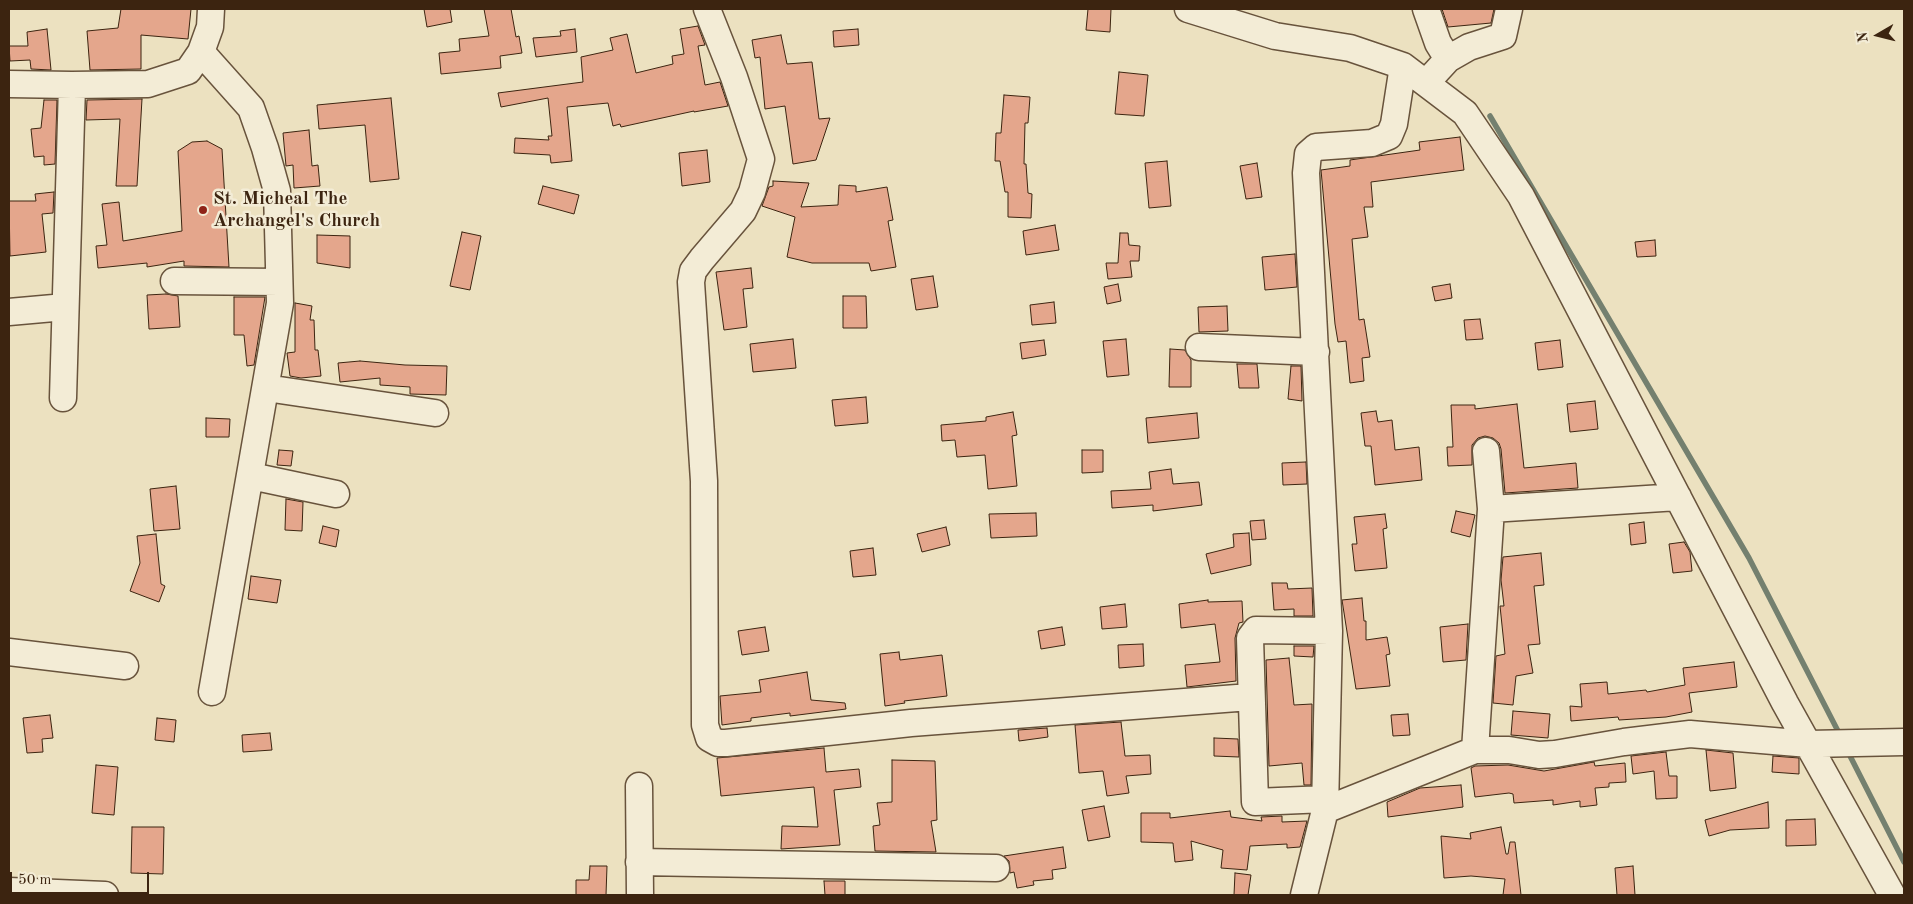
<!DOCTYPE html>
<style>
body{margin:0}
#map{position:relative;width:1913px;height:904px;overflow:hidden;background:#ece1c0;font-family:"Old Standard TT",serif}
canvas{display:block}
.frame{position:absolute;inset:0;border:10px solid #3c2410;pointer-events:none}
.north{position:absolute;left:1853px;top:10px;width:50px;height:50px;-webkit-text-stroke:4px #f3ecd6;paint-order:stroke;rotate:262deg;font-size:14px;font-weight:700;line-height:20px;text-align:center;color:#3c2410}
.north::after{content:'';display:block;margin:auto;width:18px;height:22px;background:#3c2410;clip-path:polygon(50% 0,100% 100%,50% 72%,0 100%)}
.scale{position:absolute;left:10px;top:872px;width:139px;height:22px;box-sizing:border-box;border:2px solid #3c2410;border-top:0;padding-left:6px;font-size:15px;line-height:18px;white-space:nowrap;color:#3c2410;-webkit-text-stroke:4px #f3ecd6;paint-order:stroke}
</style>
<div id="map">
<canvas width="1913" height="904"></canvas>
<div class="frame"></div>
<div class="north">N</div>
<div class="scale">50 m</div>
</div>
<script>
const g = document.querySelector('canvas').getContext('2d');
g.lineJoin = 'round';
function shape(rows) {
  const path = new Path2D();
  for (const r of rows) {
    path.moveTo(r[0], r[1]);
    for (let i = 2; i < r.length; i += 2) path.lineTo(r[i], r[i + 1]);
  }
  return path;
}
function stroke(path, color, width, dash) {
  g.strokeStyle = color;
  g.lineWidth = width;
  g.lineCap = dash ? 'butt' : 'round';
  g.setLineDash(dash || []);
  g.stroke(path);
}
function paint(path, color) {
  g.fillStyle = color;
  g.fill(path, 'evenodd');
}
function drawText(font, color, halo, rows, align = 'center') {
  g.font = font + ' "Old Standard TT",serif';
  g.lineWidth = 5;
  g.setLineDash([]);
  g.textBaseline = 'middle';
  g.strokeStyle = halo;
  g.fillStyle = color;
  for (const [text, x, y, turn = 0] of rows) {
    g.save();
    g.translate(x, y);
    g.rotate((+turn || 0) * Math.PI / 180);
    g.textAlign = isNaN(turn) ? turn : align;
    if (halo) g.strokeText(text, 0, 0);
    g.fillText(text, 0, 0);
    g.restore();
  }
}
const stream = shape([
 [1490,116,1749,558,1840,735],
 [1847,750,1904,862]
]);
const building = shape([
 [121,9,191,9,188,39,141,35,141,69,90,70,87,31,118,28,121,9],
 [424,9,450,9,452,22,427,27,424,9],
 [484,9,511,9,516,37,519,36,522,53,500,56,501,68,441,74,439,53,460,51,459,39,489,36,484,9],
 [1088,9,1111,9,1110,32,1086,30,1088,9],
 [1442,9,1494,9,1491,23,1448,27,1442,9],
 [698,26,705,45,698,46,705,85,720,82,728,106,694,112,694,111,621,127,620,124,613,126,608,103,567,107,572,161,551,163,550,155,514,153,515,138,549,140,548,136,552,136,548,98,501,107,498,93,583,82,581,57,613,50,610,38,627,34,636,73,673,64,672,56,684,54,680,29,698,26],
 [47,29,51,70,31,69,30,60,10,61,9,46,28,46,27,32,47,29],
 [575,29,577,52,536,57,533,38,561,36,560,31,575,29],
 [858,29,859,45,834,47,833,31,858,29],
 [781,35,787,64,812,62,819,119,830,118,816,160,793,164,785,106,765,109,760,57,755,58,752,40,781,35],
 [1119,72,1148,75,1144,116,1115,114,1119,72],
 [1004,95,1030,97,1028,123,1025,123,1024,164,1026,164,1028,193,1032,194,1031,218,1008,217,1008,192,1005,192,1000,161,995,161,996,133,1001,133,1004,95],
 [391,98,399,179,370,182,365,125,319,129,317,105,391,98],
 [142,99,137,186,116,186,120,119,86,120,87,100,142,99],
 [44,100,57,100,55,164,44,165,44,156,34,157,31,129,41,128,44,100],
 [309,130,312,166,318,165,320,186,294,188,293,165,286,166,283,133,309,130],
 [1460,137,1464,170,1371,182,1373,207,1364,207,1368,237,1352,239,1359,320,1364,319,1370,357,1362,358,1364,381,1350,383,1346,341,1338,342,1335,324,1321,170,1350,166,1350,160,1420,150,1419,142,1460,137],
 [207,141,222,149,229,267,184,266,184,261,147,267,147,263,98,268,96,246,107,245,102,204,119,202,123,241,182,231,178,151,192,142,207,141],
 [707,150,710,182,682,186,679,153,707,150],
 [1167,161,1171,206,1149,208,1145,163,1167,161],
 [1257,163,1262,197,1246,199,1240,166,1257,163],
 [773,181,809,183,801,207,838,205,839,185,856,186,856,192,887,187,893,220,888,221,896,267,871,271,869,263,812,263,787,257,795,217,762,206,769,187,773,186,773,181],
 [543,186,579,195,574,214,538,204,543,186],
 [54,192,53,213,42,214,46,252,10,256,9,201,36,201,35,194,54,192],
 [1055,225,1059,250,1026,255,1023,231,1055,225],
 [462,232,481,236,470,290,450,286,462,232],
 [1120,233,1128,233,1129,245,1140,246,1139,261,1130,261,1132,277,1108,279,1106,263,1118,263,1120,233],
 [317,235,350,236,350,268,317,263,317,235],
 [1655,240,1656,256,1637,257,1635,242,1655,240],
 [1295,254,1297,287,1265,290,1262,257,1295,254],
 [751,268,753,288,743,289,747,327,724,330,716,272,751,268],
 [933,276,938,307,916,310,911,279,933,276],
 [1118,284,1121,301,1107,304,1104,287,1118,284],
 [1450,284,1452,298,1435,301,1432,287,1450,284],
 [166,294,178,296,180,327,149,329,147,295,166,294],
 [843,296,866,296,867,328,843,328,843,296],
 [234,297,265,297,254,365,247,366,244,335,234,335,234,297],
 [1054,302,1056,323,1032,325,1030,305,1054,302],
 [295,303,312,306,310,320,314,320,315,350,318,350,321,376,301,378,290,376,287,353,295,352,295,303],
 [1227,306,1228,331,1199,332,1198,307,1227,306],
 [1480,319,1483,339,1466,340,1464,320,1480,319],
 [793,339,796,368,753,372,750,344,793,339],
 [1126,339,1129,375,1107,377,1103,341,1126,339],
 [1044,340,1046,355,1022,359,1020,343,1044,340],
 [1560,340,1563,367,1538,370,1535,343,1560,340],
 [1170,349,1185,350,1191,360,1191,387,1169,387,1170,349],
 [360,361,405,365,447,366,446,395,410,394,410,387,380,385,380,378,340,382,338,363,360,361],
 [1237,364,1257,364,1259,388,1239,388,1237,364],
 [1291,366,1301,366,1302,401,1288,399,1291,366],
 [866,397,868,423,835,426,832,400,866,397],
 [1595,401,1598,429,1570,432,1567,404,1595,401],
 [1517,404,1524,468,1576,463,1578,488,1505,493,1501,449,1499,443,1493,438,1485,436,1478,438,1472,445,1472,465,1448,466,1447,447,1453,447,1451,405,1475,405,1475,409,1517,404],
 [1376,411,1378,422,1392,420,1395,450,1419,447,1422,480,1375,485,1371,446,1365,446,1361,413,1376,411],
 [1013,412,1017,435,1012,436,1017,486,988,489,985,455,957,457,955,440,942,441,941,425,986,421,986,417,1013,412],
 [1197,413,1199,438,1148,443,1146,418,1197,413],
 [206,418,230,419,229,437,206,437,206,418],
 [279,450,293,451,291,466,277,465,279,450],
 [1082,450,1103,450,1103,472,1082,473,1082,450],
 [1306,462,1307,484,1283,485,1282,463,1306,462],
 [1171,469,1173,484,1199,482,1202,505,1153,511,1153,505,1112,508,1111,491,1151,489,1149,472,1171,469],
 [176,486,180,529,154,531,150,489,176,486],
 [286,499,303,502,302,531,285,530,286,499],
 [1456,511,1475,515,1470,537,1451,532,1456,511],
 [1036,513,1037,536,991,538,989,514,1036,513],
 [1385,514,1387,528,1383,529,1387,568,1355,571,1352,544,1357,544,1354,517,1385,514],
 [1264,520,1266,539,1252,540,1250,521,1264,520],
 [1644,522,1646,543,1631,545,1629,524,1644,522],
 [323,526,339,530,336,547,319,543,323,526],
 [946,527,950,545,922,552,917,534,946,527],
 [1249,533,1251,565,1211,574,1206,554,1234,547,1233,534,1249,533],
 [156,534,161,584,165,586,159,602,130,591,140,563,137,536,156,534],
 [1684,542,1690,552,1692,571,1673,573,1669,544,1684,542],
 [873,548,876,575,853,577,850,551,873,548],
 [1541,553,1544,585,1534,586,1540,644,1528,645,1533,673,1516,676,1513,705,1493,703,1496,656,1505,654,1500,606,1504,606,1501,580,1503,557,1541,553],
 [251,576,281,580,277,603,248,599,251,576],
 [1272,583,1287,583,1288,589,1312,588,1313,616,1294,616,1294,609,1274,610,1272,583],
 [1362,598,1364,621,1366,621,1366,640,1387,637,1390,654,1386,655,1390,686,1356,689,1342,600,1362,598],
 [1208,600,1208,602,1242,601,1243,622,1239,623,1235,638,1236,681,1187,687,1185,665,1220,662,1215,624,1181,628,1179,604,1208,600],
 [1125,604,1127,627,1102,629,1100,607,1125,604],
 [1468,624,1466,660,1443,662,1440,627,1468,624],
 [765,627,769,651,742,655,738,631,765,627],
 [1062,627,1065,645,1041,649,1038,631,1062,627],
 [1143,644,1144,666,1119,668,1118,645,1143,644],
 [1294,646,1314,646,1313,657,1294,656,1294,646],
 [899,652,900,660,942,655,947,696,904,701,905,703,885,706,880,654,899,652],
 [1289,658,1294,705,1312,704,1311,785,1304,785,1302,763,1269,766,1266,660,1289,658],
 [1734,662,1737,687,1689,693,1692,712,1666,717,1619,720,1618,717,1571,721,1570,706,1582,707,1580,684,1607,682,1608,694,1646,690,1647,692,1685,685,1683,668,1734,662],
 [807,672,811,700,845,703,846,709,790,716,790,713,751,718,751,721,722,725,720,696,761,692,759,680,807,672],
 [1513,711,1550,714,1548,738,1511,735,1513,711],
 [1408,714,1410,735,1393,736,1391,715,1408,714],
 [50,715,53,738,42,739,43,752,27,753,23,718,50,715],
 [157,718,176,720,174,742,155,740,157,718],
 [1121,722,1125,756,1150,755,1151,774,1126,776,1129,793,1107,796,1103,771,1079,773,1075,725,1121,722],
 [1047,728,1048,737,1019,741,1018,730,1047,728],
 [270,733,272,750,243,752,242,735,270,733],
 [1214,738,1238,739,1239,757,1214,756,1214,738],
 [824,748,826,772,859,769,861,787,834,790,840,845,781,849,782,826,818,827,814,787,721,796,717,758,824,748],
 [1706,750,1733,753,1736,788,1710,791,1706,750],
 [1666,752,1669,776,1677,776,1677,798,1656,799,1654,771,1633,774,1631,756,1666,752],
 [1773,756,1799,758,1799,774,1772,772,1773,756],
 [892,760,935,761,937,820,931,821,936,852,875,851,873,826,880,825,877,803,892,802,892,760],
 [1594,762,1595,766,1625,763,1626,782,1609,783,1609,787,1595,788,1597,805,1580,807,1580,801,1553,805,1553,800,1514,803,1513,794,1509,793,1475,797,1471,768,1475,766,1508,765,1544,771,1594,762],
 [96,765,118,767,114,815,92,813,96,765],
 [1461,785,1463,807,1388,817,1387,802,1420,788,1461,785],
 [1768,802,1769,828,1730,830,1709,836,1705,820,1768,802],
 [1104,806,1110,837,1088,841,1082,810,1104,806],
 [1230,811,1231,817,1262,821,1261,817,1282,816,1282,822,1307,821,1300,847,1287,848,1287,844,1250,846,1247,870,1221,868,1223,850,1191,841,1193,860,1175,862,1173,843,1141,842,1141,813,1170,813,1170,818,1230,811],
 [1815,819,1816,845,1786,846,1786,820,1815,819],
 [132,827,164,827,163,874,131,873,132,827],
 [1501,827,1506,854,1508,854,1510,842,1515,842,1521,895,1503,895,1505,879,1471,876,1444,878,1441,836,1471,839,1470,833,1501,827],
 [1063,847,1066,868,1052,870,1053,879,1033,881,1034,885,1017,888,1014,872,1010,873,1009,861,1004,856,1063,847],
 [590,866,607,866,606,895,576,895,576,880,589,880,590,866],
 [1633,866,1635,895,1617,895,1615,868,1633,866],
 [1235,873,1251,875,1248,895,1234,895,1235,873],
 [824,881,845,881,845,895,825,895,824,881]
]);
const minor = shape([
 [707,9,734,77,761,159,752,192,743,211,702,259,693,271,691,282,704,481,705,725,709,738,718,743,726,743,911,723,1250,697],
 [1188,9,1275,36,1350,48,1403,66,1465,113,1521,196,1785,703,1892,895],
 [1426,9,1438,43,1448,59],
 [201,52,251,108,265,148,277,191,280,303,212,692],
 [1426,83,1448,59,1469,47,1503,36,1509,9],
 [9,84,72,85,148,84,188,71,201,52,210,27,211,9],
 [174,281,279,282],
 [9,312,65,307],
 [1199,347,1316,352],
 [266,388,435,413],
 [63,398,72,85],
 [251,476,336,494],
 [1491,509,1678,497],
 [9,652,125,666],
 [1475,750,1491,509,1486,451],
 [639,786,640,895],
 [1326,799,1255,802,1250,638,1256,630,1329,631],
 [1325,810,1475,750,1509,750,1539,755,1555,754,1624,742,1690,734,1809,744,1904,742],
 [639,862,996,868],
 [9,891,105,895],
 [1304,895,1325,810,1329,631,1306,173,1308,154,1316,147,1372,143,1389,136,1394,124,1403,66]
]);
const markers = [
 [203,210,5,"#8f2418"]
];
const poiNames = [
 ["St. Micheal The",213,199],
 ["Archangel's Church",213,221]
];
stroke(stream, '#74806f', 5.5);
paint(building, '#e4a68c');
stroke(building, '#3c2410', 1);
stroke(minor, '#68533c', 29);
stroke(minor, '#f3ecd6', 26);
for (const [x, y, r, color] of markers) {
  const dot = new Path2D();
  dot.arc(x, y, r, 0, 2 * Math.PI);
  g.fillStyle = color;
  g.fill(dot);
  stroke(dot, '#f3ecd6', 2);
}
drawText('bold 19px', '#3c2410', '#f3ecd6', poiNames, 'left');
</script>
